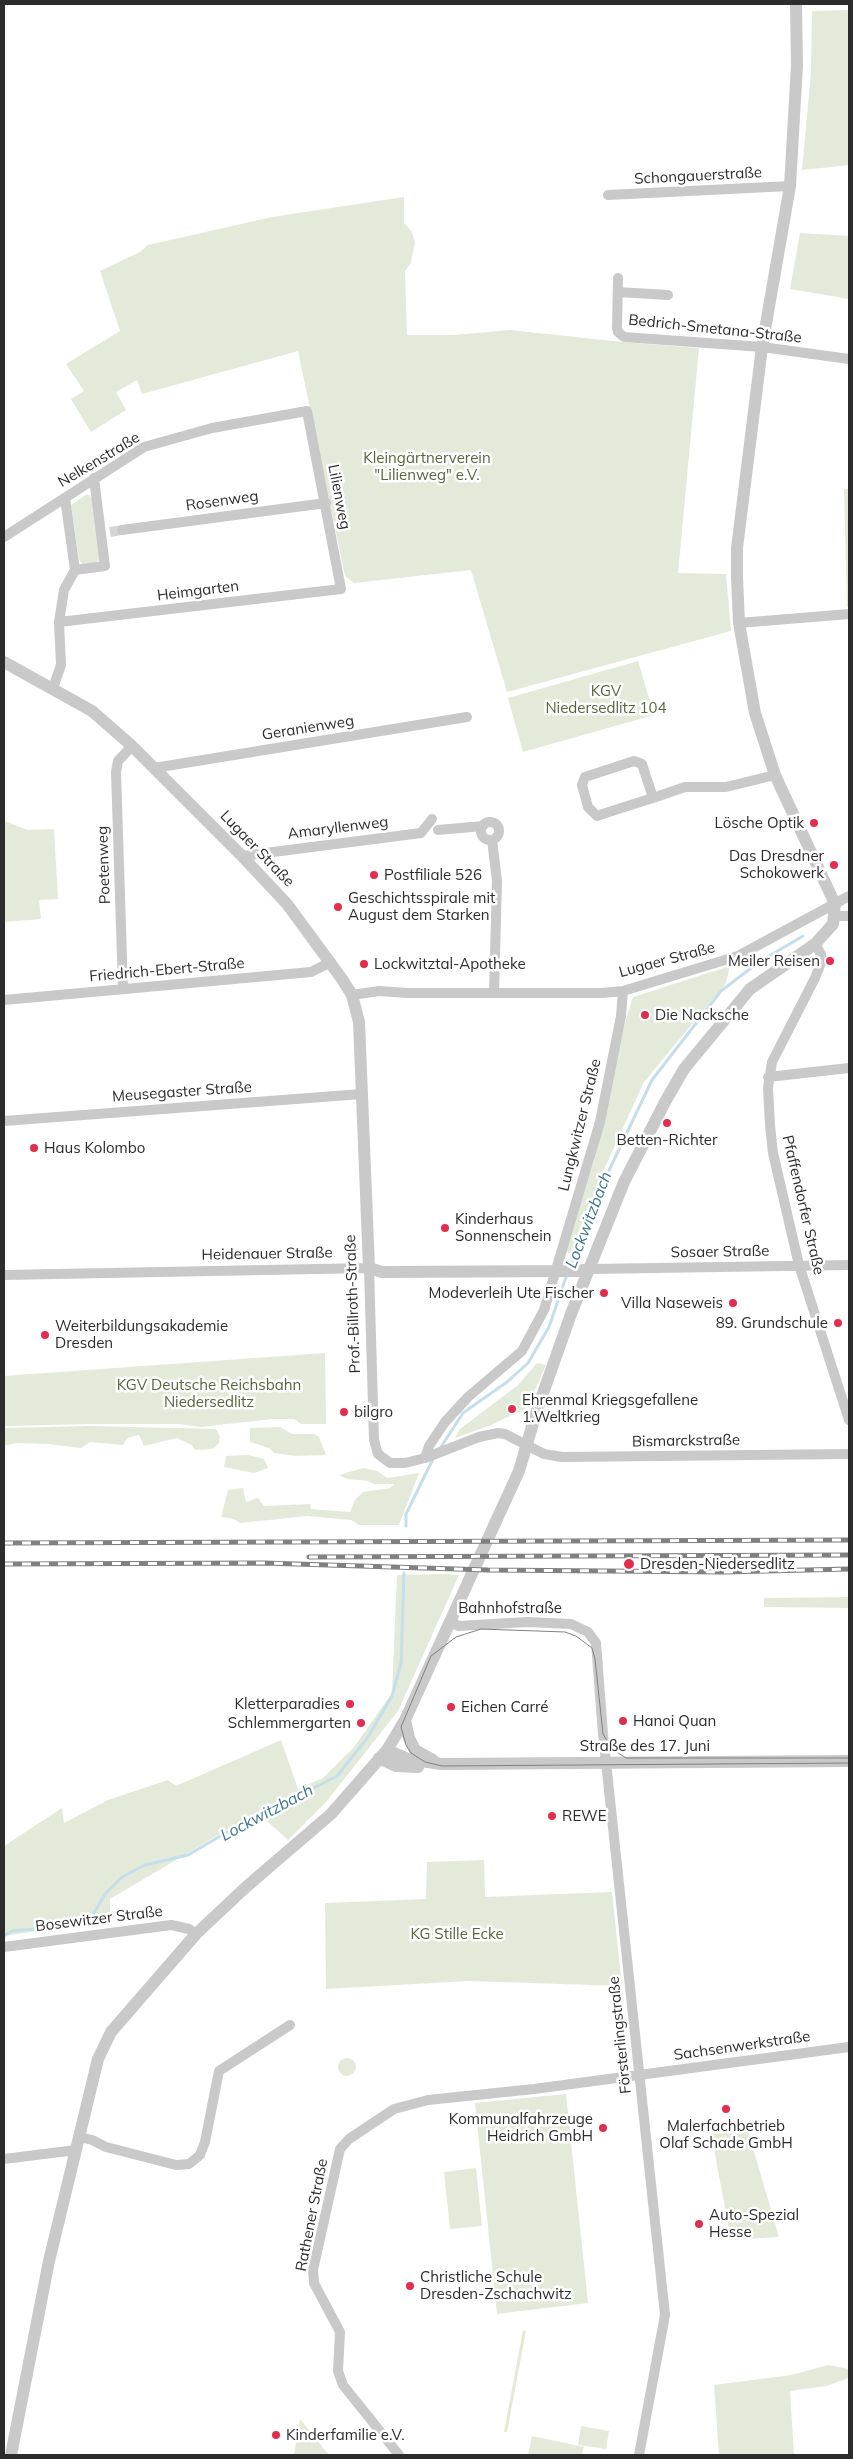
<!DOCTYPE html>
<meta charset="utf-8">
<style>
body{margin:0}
#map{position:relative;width:853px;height:2459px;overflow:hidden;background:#fff;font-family:Mulish,sans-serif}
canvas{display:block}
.frame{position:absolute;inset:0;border:5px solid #2c2c2c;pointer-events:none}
</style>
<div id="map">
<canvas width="853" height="2459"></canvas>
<div class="frame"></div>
</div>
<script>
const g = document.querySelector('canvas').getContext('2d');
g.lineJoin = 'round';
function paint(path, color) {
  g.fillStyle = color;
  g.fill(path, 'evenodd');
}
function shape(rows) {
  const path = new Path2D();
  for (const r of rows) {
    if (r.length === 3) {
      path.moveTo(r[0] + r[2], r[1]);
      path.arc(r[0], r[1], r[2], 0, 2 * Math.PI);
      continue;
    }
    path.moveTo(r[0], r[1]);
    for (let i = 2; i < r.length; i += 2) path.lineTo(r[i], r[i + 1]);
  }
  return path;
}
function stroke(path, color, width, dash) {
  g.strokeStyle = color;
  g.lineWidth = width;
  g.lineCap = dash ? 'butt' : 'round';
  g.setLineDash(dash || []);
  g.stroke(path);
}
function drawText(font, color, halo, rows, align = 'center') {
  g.font = font + ' Mulish,sans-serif';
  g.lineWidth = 5;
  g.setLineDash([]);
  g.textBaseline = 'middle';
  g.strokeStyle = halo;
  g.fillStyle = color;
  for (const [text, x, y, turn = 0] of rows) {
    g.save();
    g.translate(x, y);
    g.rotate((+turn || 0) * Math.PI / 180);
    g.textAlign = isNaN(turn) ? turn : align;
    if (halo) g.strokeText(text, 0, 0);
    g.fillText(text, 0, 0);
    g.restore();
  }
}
const green = shape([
 [849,10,849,165,802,170,811,73,812,11],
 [404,197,404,223,412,232,415,242,411,263,405,271,407,335,453,335,510,330,622,342,699,348,678,573,726,574,731,631,507,692,471,570,354,583,345,576,298,351,142,394,137,380,116,392,126,410,91,432,71,399,84,391,66,364,120,331,100,271,140,252,148,245,272,217],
 [800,233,849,236,849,299,790,289],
 [844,489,849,489,849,607,847,607],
 [87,494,92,498,100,561,83,565,79,559,71,505],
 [638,661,654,715,523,752,508,698],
 [4,821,28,830,54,829,58,899,39,900,41,919,4,922],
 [730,966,726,983,644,1082,600,1178,570,1254,565,1251,594,1161,624,1026,633,997],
 [325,1353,326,1424,301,1424,294,1419,273,1419,200,1427,179,1424,90,1424,4,1426,4,1376],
 [537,1363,546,1365,527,1408,491,1425,455,1438,460,1429,518,1385],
 [91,1426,216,1429,220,1437,219,1443,212,1449,195,1450,192,1445,177,1438,144,1446,139,1435,127,1438,123,1445,90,1442,81,1448,48,1444,16,1443,4,1446,4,1428],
 [280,1427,292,1434,314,1434,319,1437,326,1455,295,1456,274,1453,269,1448,250,1442,250,1428],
 [248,1455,264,1459,268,1468,254,1473,224,1467,226,1456],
 [363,1468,377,1471,387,1478,419,1473,399,1525,359,1525,351,1520,307,1516,240,1523,234,1519,221,1517,228,1490,243,1488,246,1502,258,1498,264,1506,310,1504,311,1509,350,1512,355,1500,363,1492,390,1488,394,1484,374,1484,368,1481,347,1479,339,1475],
 [447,1574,459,1575,398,1711,326,1802,288,1840,257,1812,110,1899,110,1920,4,1936,4,1846,62,1808,64,1823,108,1800,168,1780,176,1786,281,1740,298,1789,323,1778,354,1747,392,1693,397,1575],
 [849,1597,849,1608,764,1607,764,1598],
 [484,1860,485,1897,612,1892,622,1986,468,1981,326,1989,325,1903,426,1899,427,1862],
 [347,2067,9],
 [566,2094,588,2303,497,2314,475,2103],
 [748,2131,779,2237,731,2240,711,2133],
 [476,2168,482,2226,450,2229,444,2172],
 [523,2330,526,2331,507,2432,504,2432],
 [828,2365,849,2369,849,2378,826,2386,790,2391,794,2455,719,2455,714,2385,791,2375],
 [300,2419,329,2455,294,2455],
 [581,2426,609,2431,606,2449,578,2445],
 [532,2436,584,2447,582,2455,528,2455]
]);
const stream = shape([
 [570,1268,603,1183,652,1080,721,991,759,962,803,936],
 [439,1450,463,1413,507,1382,528,1363,549,1327,567,1274],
 [406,1526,406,1514,434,1457],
 [4,1936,12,1931,67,1926,92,1916,106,1893,122,1877,145,1865,188,1855,229,1831,337,1776,368,1737,392,1696,401,1663,404,1573]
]);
const minorTunnel = shape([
 [110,532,122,530]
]);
const minor = shape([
 [608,195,790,186],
 [618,278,617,328,618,332,624,337,762,347,849,359],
 [618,292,668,295],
 [65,498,75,570],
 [122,530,326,503],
 [4,537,144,447,212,428,307,411,341,589,59,622],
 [75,570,105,566,94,478],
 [739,623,849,614],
 [53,688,61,665,59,622,64,590,75,570],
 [154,768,467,717],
 [653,798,642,764,634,761,585,777,582,785,588,807,597,816,618,809,653,798,685,787,726,787,775,775],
 [490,831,9],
 [438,830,483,826],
 [492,840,497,881,494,992],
 [242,856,421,833,432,819],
 [835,916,849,916],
 [815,944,821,954,821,963,815,978,772,1062,768,1088,770,1125,773,1153,799,1265,849,1420],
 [123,989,116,772,118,761,132,746],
 [352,995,379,991,407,993,602,993,623,991,738,956,849,896],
 [4,1000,311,972,331,962],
 [768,1077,849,1068],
 [4,1121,362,1094],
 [591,1269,849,1265],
 [4,1275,369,1268,374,1440,378,1454,390,1463,405,1463,425,1458,479,1437,498,1433,505,1434,544,1454,562,1457,849,1454],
 [425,1458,429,1446,445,1422,468,1397,522,1351,544,1310,600,1122,621,1016,623,991],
 [449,1622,459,1626,527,1622,571,1624,588,1632,596,1643,603,1734,665,2315,639,2455],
 [4,1947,171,1925,189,1929,196,1934],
 [79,2137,92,2140,106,2147,176,2165,189,2164,200,2155,205,2142,219,2071,290,2025],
 [4,2159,76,2150],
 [399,2455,343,2385,338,2371,340,2332,314,2283,313,2270,340,2149,349,2139,394,2109,428,2100,534,2089,849,2047]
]);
const tertiary = shape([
 [4,662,92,711,132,746,242,856,287,904,342,979,352,995,359,1022,369,1268,382,1272,577,1271,591,1269],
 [405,1720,409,1738,415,1750,433,1760],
 [387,1750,408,1759,441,1764,849,1761],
 [379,1758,396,1766,418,1767],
 [11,2455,49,2261,98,2059,111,2032,196,1934,246,1887,331,1814,387,1750,405,1720,519,1471,536,1413,571,1314,624,1182,665,1102,684,1069,750,989,815,944,833,924,835,904,775,775,755,713,739,623,737,577,737,548,762,347,790,186,797,65,796,4]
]);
const tram = shape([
 [849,1758,626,1758,612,1749,603,1734,595,1659,592,1648,576,1636,565,1632,481,1629,456,1637,431,1656,401,1727,406,1745,411,1753,425,1762,442,1766,849,1763]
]);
const rail = shape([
 [4,1543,849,1540],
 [309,1557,849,1555],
 [4,1564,264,1563,488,1570,724,1572,849,1569]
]);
const markers = [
 [814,823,5,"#e32d4d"],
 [834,865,5,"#e32d4d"],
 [374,875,5,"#e32d4d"],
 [338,907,5,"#e32d4d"],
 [830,961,5,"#e32d4d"],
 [364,964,5,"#e32d4d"],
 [645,1015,5,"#e32d4d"],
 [667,1123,5,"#e32d4d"],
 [34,1148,5,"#e32d4d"],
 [445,1228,5,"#e32d4d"],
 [604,1293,5,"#e32d4d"],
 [733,1303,5,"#e32d4d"],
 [838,1323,5,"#e32d4d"],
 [45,1335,5,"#e32d4d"],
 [512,1409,5,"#e32d4d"],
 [344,1412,5,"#e32d4d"],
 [629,1564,6,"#e32d4d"],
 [350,1704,5,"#e32d4d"],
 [451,1707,5,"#e32d4d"],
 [623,1721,5,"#e32d4d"],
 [361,1723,5,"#e32d4d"],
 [552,1816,5,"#e32d4d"],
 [726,2109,5,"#e32d4d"],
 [603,2128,5,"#e32d4d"],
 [699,2224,5,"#e32d4d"],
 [410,2286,5,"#e32d4d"],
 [276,2435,5,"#e32d4d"]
];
const streetNames = [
 ["Schongauerstraße",698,176,-3],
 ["Bedrich-Smetana-Straße",715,329,6],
 ["Nelkenstraße",99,460,-31],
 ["Lilienweg",339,497,79],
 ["Rosenweg",222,501,-8],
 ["Heimgarten",198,591,-7],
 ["Geranienweg",308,728,-9],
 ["Amaryllenweg",338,828,-7],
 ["Lugaer Straße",257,849,46],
 ["Poetenweg",104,865,-92],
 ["Lugaer Straße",667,960,-15],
 ["Friedrich-Ebert-Straße",167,970,-5],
 ["Meusegaster Straße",182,1092,-4],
 ["Lungkwitzer Straße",580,1125,-76],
 ["Pfaffendorfer Straße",803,1205,77],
 ["Sosaer Straße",720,1252,-1],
 ["Heidenauer Straße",267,1254,-1],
 ["Prof.-Billroth-Straße",353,1304,-92],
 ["Bismarckstraße",686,1441,-1],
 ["Bahnhofstraße",510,1608],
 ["Straße des 17. Juni",645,1746],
 ["Bosewitzer Straße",99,1919,-7],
 ["Försterlingstraße",620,2035,-96],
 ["Sachsenwerkstraße",742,2046,-8],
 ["Rathener Straße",312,2215,-79]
];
const parkNames = [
 ["Kleingärtnerverein",427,458],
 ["\"Lilienweg\" e.V.",427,475],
 ["KGV",606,691],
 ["Niedersedlitz 104",606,708],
 ["KGV Deutsche Reichsbahn",209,1385],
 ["Niedersedlitz",209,1402],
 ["KG Stille Ecke",457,1934]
];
const poiNames = [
 ["Lösche Optik",804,823,"right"],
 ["Das Dresdner",824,856,"right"],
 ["Schokowerk",824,873,"right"],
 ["Postfiliale 526",384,875],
 ["Geschichtsspirale mit",348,898],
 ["August dem Starken",348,915],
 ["Meiler Reisen",820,961,"right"],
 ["Lockwitztal-Apotheke",374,964],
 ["Die Nacksche",655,1015],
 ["Betten-Richter",667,1140,"center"],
 ["Haus Kolombo",44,1148],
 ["Kinderhaus",455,1219],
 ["Sonnenschein",455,1236],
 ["Modeverleih Ute Fischer",594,1293,"right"],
 ["Villa Naseweis",723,1303,"right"],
 ["89. Grundschule",828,1323,"right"],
 ["Weiterbildungsakademie",55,1326],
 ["Dresden",55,1343],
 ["Ehrenmal Kriegsgefallene",522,1400],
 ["1.Weltkrieg",522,1417],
 ["bilgro",354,1412],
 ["Dresden-Niedersedlitz",640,1564],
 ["Kletterparadies",340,1704,"right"],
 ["Eichen Carré",461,1707],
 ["Hanoi Quan",633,1721],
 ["Schlemmergarten",351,1723,"right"],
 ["REWE",562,1816],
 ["Kommunalfahrzeuge",593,2119,"right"],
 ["Heidrich GmbH",593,2136,"right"],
 ["Malerfachbetrieb",726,2126,"center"],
 ["Olaf Schade GmbH",726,2143,"center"],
 ["Auto-Spezial",709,2215],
 ["Hesse",709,2232],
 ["Christliche Schule",420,2277],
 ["Dresden-Zschachwitz",420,2294],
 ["Kinderfamilie e.V.",286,2435]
];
const waterNames = [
 ["Lockwitzbach",589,1220,-69],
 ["Lockwitzbach",267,1813,-28]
];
paint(green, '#e4ead9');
stroke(stream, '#c4dfea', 3);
stroke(minorTunnel, '#d5d5d5', 10, [10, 5]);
stroke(minor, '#c9c9c9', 10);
stroke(tertiary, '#c9c9c9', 12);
stroke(tram, '#818181', 1);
stroke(rail, '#818181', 5);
stroke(rail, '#fff', 3, [9]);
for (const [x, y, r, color] of markers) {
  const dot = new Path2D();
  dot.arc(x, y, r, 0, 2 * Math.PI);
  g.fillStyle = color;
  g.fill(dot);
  stroke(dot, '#fff', 2);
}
drawText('15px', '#2c2c2c', '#fff', streetNames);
drawText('15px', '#53663a', '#fff', parkNames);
drawText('15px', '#2c2c2c', '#fff', poiNames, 'left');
drawText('italic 16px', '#3b758c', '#fff', waterNames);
</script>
